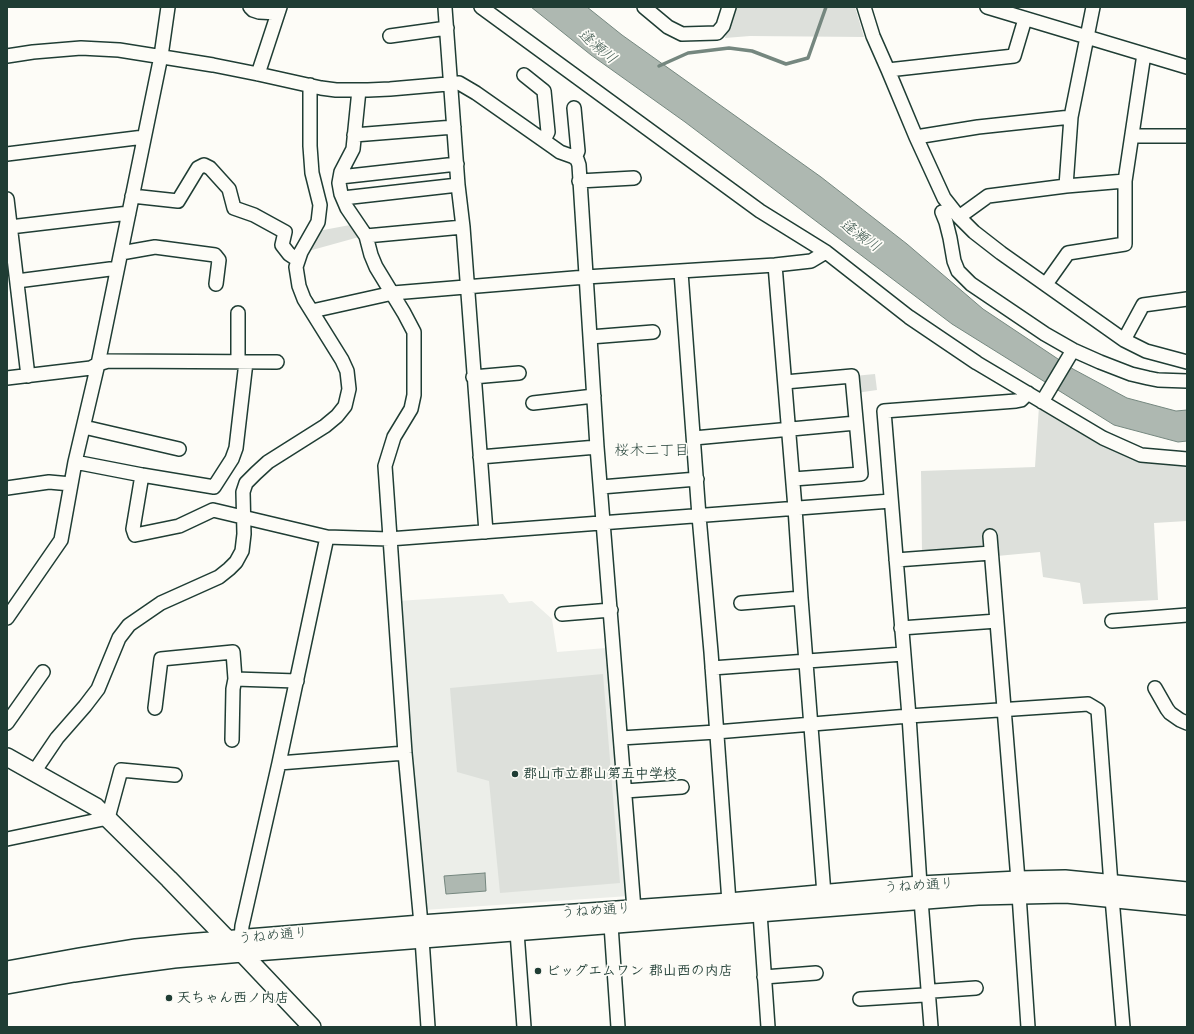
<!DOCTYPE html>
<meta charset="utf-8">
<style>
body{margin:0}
#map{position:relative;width:1194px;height:1034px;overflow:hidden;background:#fdfcf7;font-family:"Shantell Sans",sans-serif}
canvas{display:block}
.frame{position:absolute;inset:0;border:8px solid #1f3d34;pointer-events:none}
</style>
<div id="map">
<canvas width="1194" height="1034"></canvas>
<div class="frame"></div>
</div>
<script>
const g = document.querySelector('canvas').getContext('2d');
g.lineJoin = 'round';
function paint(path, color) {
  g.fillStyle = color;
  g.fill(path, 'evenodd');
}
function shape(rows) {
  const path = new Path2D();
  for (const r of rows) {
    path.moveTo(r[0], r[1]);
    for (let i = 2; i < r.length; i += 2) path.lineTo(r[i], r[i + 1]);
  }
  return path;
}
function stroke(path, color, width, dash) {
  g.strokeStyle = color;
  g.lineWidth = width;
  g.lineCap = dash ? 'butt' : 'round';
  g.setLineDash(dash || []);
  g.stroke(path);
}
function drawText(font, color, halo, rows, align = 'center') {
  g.font = font + ' "Shantell Sans","Klee One",sans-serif';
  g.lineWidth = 3.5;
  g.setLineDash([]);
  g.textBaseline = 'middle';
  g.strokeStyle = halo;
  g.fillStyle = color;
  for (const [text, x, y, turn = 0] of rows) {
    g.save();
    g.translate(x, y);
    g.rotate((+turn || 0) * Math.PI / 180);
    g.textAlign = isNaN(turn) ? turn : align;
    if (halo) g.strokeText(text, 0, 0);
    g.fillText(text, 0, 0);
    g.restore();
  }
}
const built = shape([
 [503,594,509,603,532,601,552,619,557,652,606,648,629,896,424,910,398,601]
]);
const green = shape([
 [734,7,855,7,864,37,750,36,725,38],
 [350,225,359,237,305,252,318,231],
 [875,374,877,390,856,393,854,376],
 [1039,406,1088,435,1187,465,1187,521,1154,523,1158,600,1083,604,1080,583,1043,577,1040,552,997,556,922,553,921,471,1035,467],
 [603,674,620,883,500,893,489,781,457,772,450,688]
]);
const water = shape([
 [531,7,587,7,622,35,821,177,907,244,983,309,1073,369,1127,398,1176,411,1187,410,1187,441,1178,442,1114,425,952,324,685,122,591,55,531,7],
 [485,873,486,891,446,894,444,876,485,873]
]);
const stream = shape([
 [659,66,688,53,729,48,752,51,786,64,808,58,826,7]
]);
const minor = shape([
 [250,7,253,10,259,12,278,13],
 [481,7,760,211,826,252,909,317,977,363,1103,438,1141,455,1187,459],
 [644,7,668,27,682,34,717,33,723,26,729,7],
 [864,7,873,36,888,70,916,137,944,198,959,217,974,232,1001,253,1124,340,1146,351,1187,362],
 [987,7,1187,67],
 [445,8,458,185,463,227,486,532],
 [390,36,447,28],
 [7,56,33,52,81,48,119,50,213,65,258,74,321,88,336,90,368,90,390,89,459,83,476,93,553,147,560,152,574,157,577,159,579,165,597,447,634,909],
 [888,70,1014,56,1025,19],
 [258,74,280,7],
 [524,75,544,91,548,132,544,140],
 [359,90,353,149,341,172,339,183,341,194,347,208,366,236,371,255,376,267,404,313,414,332,414,395,411,409,394,437,385,466,405,753,421,924,428,1027],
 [574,108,578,151,575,158],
 [354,135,454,127],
 [1132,136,1187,136],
 [916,137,978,127,1071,117],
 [7,154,144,137],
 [340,177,457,164],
 [579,181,634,178],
 [1066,186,1071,117,1093,7],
 [132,196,178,201,198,168,204,165,210,168,229,189,234,208,254,215,285,232,282,245,289,254,298,260],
 [343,198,458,185],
 [7,199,28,376],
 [942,212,946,222,950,238,954,261,958,271,971,284,1045,334,1073,350,1100,362,1131,374,1148,378,1158,380,1187,381],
 [959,217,988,196,1066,186,1125,181],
 [10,227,129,213],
 [366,236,463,227],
 [121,253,155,247,215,255,219,260,216,284],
 [775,265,795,508,801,598,824,894],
 [681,272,699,516,711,652,729,902],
 [17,281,110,269,117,269],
 [1046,284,1068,253,1125,244,1125,181,1144,54],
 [312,311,393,293,586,277,775,265,811,261,826,252],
 [238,313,238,362],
 [590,337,653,332],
 [1124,340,1143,305,1187,299],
 [473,377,519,373],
 [7,378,91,368,98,364,108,361,277,362],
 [785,382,852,376,861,474,793,479],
 [1042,402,1073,350],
 [533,403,594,396],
 [84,427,179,449],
 [694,438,856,423],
 [480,457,597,447],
 [75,462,142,475,214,487,232,459,236,448,246,362],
 [142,475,133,529,135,535,179,526,213,510,327,537,389,539,891,501],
 [601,487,697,479],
 [7,488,49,482,71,484],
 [990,536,1018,880,1028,1027],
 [896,560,991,553],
 [741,603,801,598],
 [562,614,611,610],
 [7,618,61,540,75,462,98,364,161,56,168,7],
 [1112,621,1187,615],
 [901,628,997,621],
 [712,668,903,654],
 [1155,688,1167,709,1170,713,1180,720,1187,723],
 [155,708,161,659,233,652,235,679,297,681],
 [7,723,43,672],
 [621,738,716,732,909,716,1088,704,1098,710,1112,898,1123,1027],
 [232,740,233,689,235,679],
 [279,763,405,753],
 [34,772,57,738,85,706,98,689,119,638,129,625,161,603,219,577,229,569,236,562,242,551,244,534,243,492,246,483,256,473,268,462,325,426,337,416,345,406,349,389,347,371,342,360,304,299,299,286,296,267,301,252,318,222,320,205,312,173,310,146,310,85],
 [625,791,682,787],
 [7,839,108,818,121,770,175,775],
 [760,913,768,1027],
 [611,925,618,1027],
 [517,932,524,1027],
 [241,938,242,926,279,763,327,537],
 [764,977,816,973],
 [860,999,924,995,933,991,976,988],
 [931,1027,921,900,909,716,884,411,1016,401,1021,400,1028,393]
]);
const tertiary = shape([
 [7,757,96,807,169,879,227,939,242,953,312,1027],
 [7,970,79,957,136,948,186,943,421,924,729,902,920,885,1018,880,1065,879,1187,891],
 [7,985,74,973,121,966,174,959,242,953,978,896,1066,894,1187,906]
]);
const markers = [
 [515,774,4,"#1f3d34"],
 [538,971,4,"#1f3d34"],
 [169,998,4,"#1f3d34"]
];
const poiNames = [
 ["郡山市立郡山第五中学校",523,774],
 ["ビッグエムワン 郡山西の内店",546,971],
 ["天ちゃん西ノ内店",177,998]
];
const streetNames = [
 ["うねめ通り",919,886,-4],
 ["うねめ通り",596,911,-4],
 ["うねめ通り",273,936,-5]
];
const waterNames = [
 ["逢瀬川",597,47,40],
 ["逢瀬川",860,236,35]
];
const neighbourhoodNames = [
 ["桜木二丁目",652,451]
];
paint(built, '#eceee9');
paint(green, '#dde0db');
paint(water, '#aeb8b1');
stroke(water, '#75877f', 1);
stroke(stream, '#75877f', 3.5);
stroke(minor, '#1f3d34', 16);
stroke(tertiary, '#1f3d34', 20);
stroke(minor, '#fdfcf7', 13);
stroke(tertiary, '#fdfcf7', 17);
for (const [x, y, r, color] of markers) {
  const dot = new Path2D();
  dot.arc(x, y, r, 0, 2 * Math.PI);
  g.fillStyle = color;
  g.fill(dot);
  stroke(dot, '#fdfcf7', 1.5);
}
drawText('bold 14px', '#1f3d34', '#fdfcf7', poiNames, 'left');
drawText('14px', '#1f3d34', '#fdfcf7', streetNames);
drawText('italic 15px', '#435c53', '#fdfcf7', waterNames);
drawText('15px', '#1f3d34', '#fdfcf7', neighbourhoodNames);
</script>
